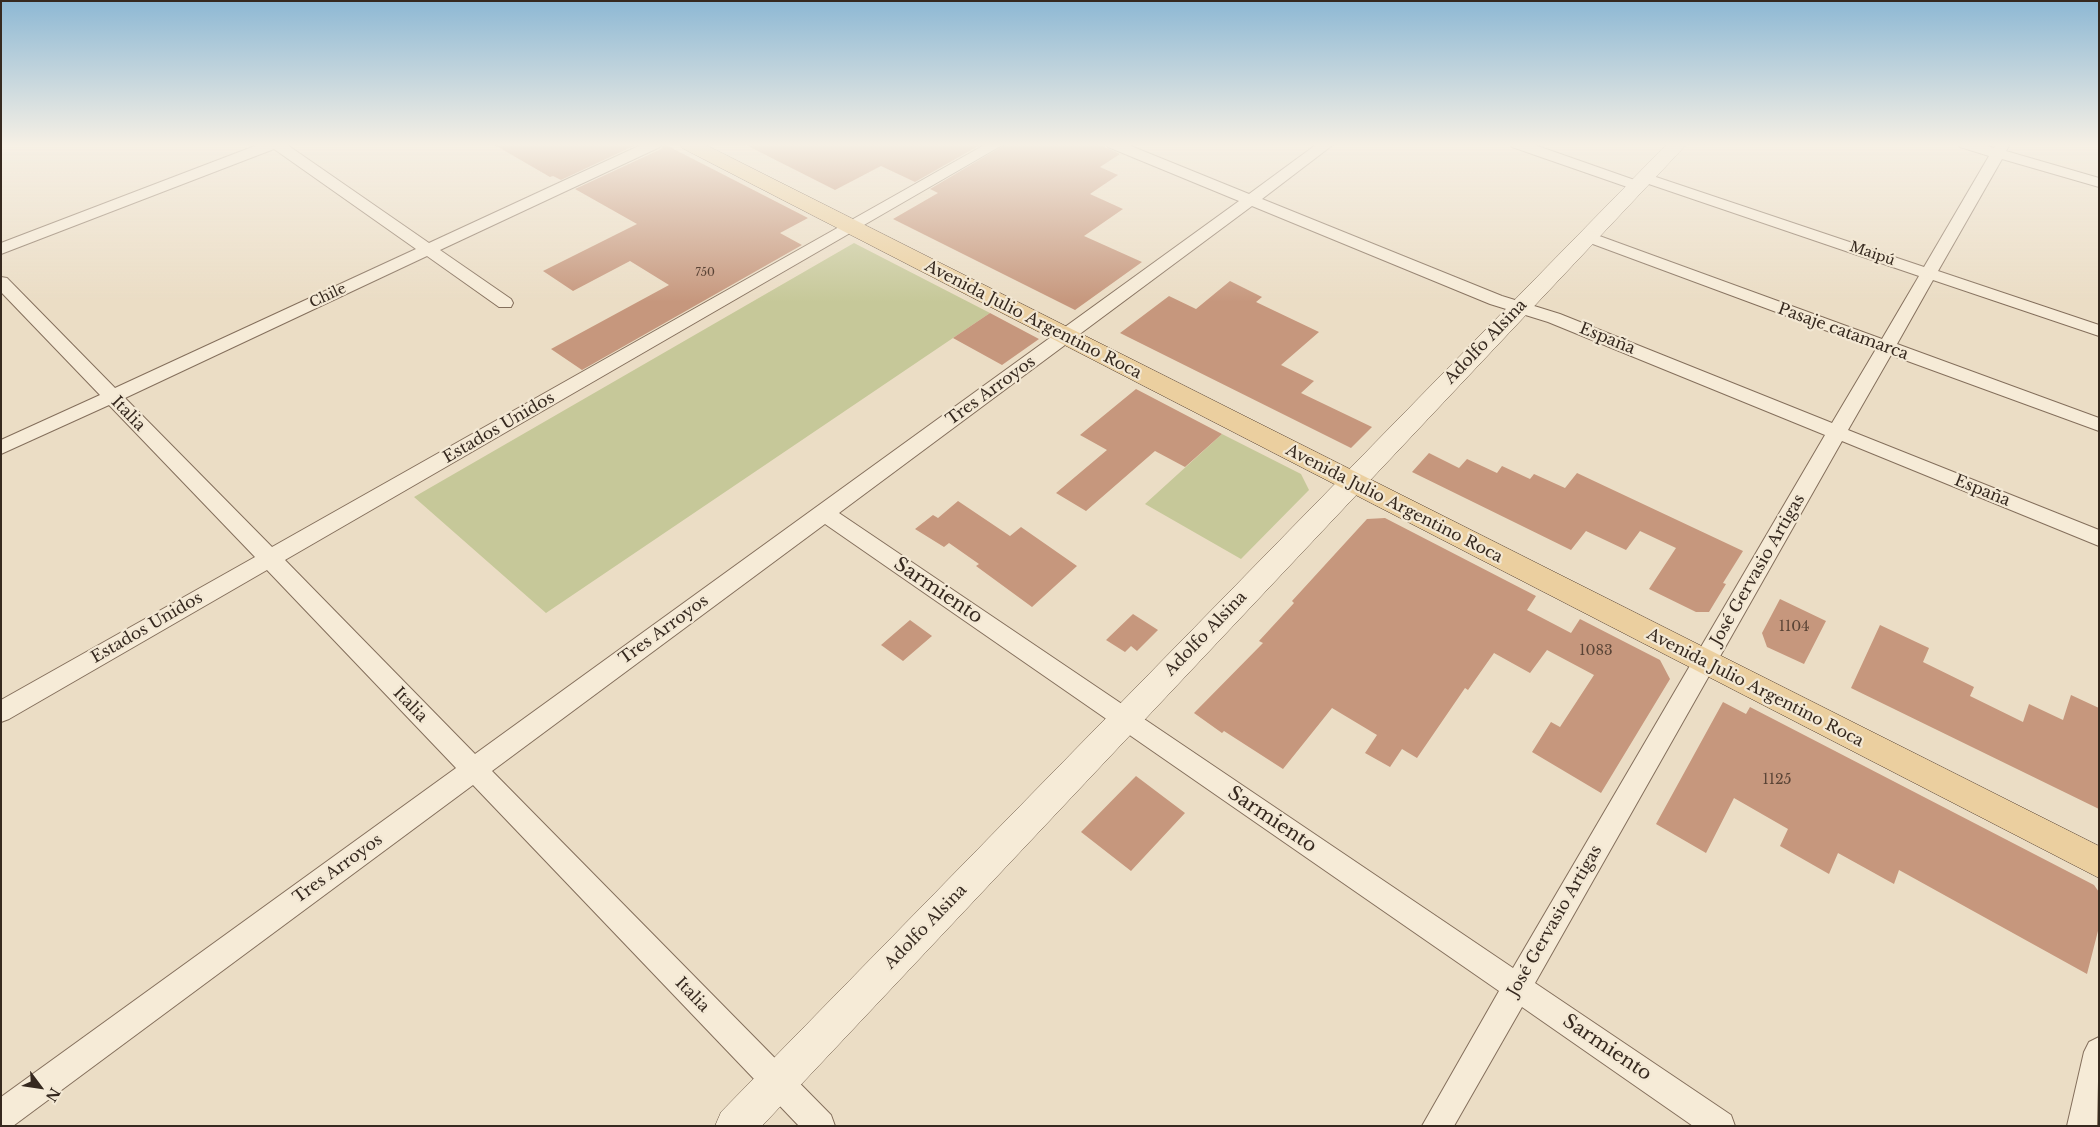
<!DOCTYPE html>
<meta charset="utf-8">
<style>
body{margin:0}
#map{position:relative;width:2100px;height:1127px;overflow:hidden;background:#ebddc5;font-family:"Libre Baskerville",serif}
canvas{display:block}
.frame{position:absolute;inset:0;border:2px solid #36291f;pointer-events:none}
.north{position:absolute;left:15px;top:1062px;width:50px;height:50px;-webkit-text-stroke:4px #f3e8d4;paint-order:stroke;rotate:121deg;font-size:14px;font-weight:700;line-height:20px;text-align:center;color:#36291f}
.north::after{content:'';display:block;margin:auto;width:18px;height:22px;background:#36291f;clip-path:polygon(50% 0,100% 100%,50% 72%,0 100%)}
</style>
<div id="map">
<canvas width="2100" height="1127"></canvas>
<div class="frame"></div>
<div class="north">N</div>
</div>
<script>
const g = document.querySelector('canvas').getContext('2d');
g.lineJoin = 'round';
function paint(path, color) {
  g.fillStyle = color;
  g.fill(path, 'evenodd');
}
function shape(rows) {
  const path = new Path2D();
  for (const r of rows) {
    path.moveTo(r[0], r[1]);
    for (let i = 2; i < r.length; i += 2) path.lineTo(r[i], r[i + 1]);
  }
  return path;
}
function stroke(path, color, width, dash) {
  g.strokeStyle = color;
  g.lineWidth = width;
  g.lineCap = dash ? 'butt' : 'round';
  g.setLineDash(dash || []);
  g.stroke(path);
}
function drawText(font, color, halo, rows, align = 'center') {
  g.font = font + ' "Libre Baskerville",serif';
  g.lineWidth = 4.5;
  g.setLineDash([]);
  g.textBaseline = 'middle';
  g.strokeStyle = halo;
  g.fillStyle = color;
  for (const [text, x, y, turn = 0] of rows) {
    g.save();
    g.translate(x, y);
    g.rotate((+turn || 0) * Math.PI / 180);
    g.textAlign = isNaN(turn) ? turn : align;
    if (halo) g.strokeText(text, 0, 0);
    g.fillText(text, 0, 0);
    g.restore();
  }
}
const green = shape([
 [854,243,990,313,546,613,414,497],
 [1222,434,1301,474,1309,490,1241,559,1145,504]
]);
const building = shape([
 [493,144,638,144,561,180,553,176,550,177],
 [664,144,808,218,780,233,802,245,582,370,551,349,669,285,630,261,573,291,543,271,637,224,575,189,661,149],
 [744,144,982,144,915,182,881,166,835,190],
 [1006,144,1098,144,1120,154,1100,167,1118,175,1090,194,1123,209,1084,236,1142,262,1075,310,893,219,938,193,930,189],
 [1230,281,1262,297,1256,302,1319,332,1281,365,1314,381,1301,393,1372,427,1351,448,1120,333,1169,296,1196,309],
 [990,313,1039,339,1002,365,953,338],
 [1136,389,1222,434,1185,467,1155,451,1086,511,1056,493,1107,450,1080,435],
 [1429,453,1459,468,1467,459,1497,473,1502,466,1530,479,1534,474,1565,488,1577,473,1743,551,1723,583,1726,584,1709,612,1696,612,1649,589,1676,548,1640,531,1626,550,1586,531,1571,550,1412,472],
 [958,501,1010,536,1021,527,1077,566,1032,607,976,566,979,564,949,543,944,547,915,529,933,515,938,518],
 [1385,518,1536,596,1527,610,1571,633,1580,619,1660,660,1670,679,1601,793,1532,752,1551,722,1560,727,1594,675,1547,650,1530,673,1494,653,1468,690,1465,688,1417,758,1402,749,1390,767,1365,753,1377,735,1332,708,1283,769,1224,731,1222,733,1194,713,1263,643,1259,641,1294,603,1292,601,1367,519],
 [1780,599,1826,621,1804,664,1767,647,1762,633],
 [1133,614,1158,630,1137,651,1131,646,1125,652,1106,640],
 [910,620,932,636,903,661,881,645],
 [1880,625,1929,648,1923,662,1974,687,1970,696,2023,722,2029,704,2063,720,2071,695,2099,708,2099,809,1851,688],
 [1723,702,1746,714,1750,707,2094,885,2099,892,2099,927,2087,974,1899,870,1894,884,1838,853,1829,874,1780,846,1788,829,1734,798,1706,853,1656,824],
 [1136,776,1185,813,1131,871,1081,832]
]);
const street = shape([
 [260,144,286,144,429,243,643,144,662,144,660,147,440,250,511,299,513,303,511,307,499,307,427,256,125,398,272,547,986,144,1004,144,285,560,475,754,1239,201,1108,147,1106,144,1126,144,1249,194,1317,144,1334,144,1262,199,1502,296,1560,314,1832,423,1876,349,1582,240,1580,237,1582,234,1594,234,1882,339,1919,276,1640,181,1638,178,1640,175,1645,174,1650,175,1924,267,1989,156,1960,147,1958,144,1981,144,1994,148,1996,144,2010,144,2006,151,2099,178,2099,187,2002,159,1938,271,2099,325,2099,336,1933,280,1897,344,2099,418,2099,431,1891,355,1848,430,2099,530,2099,546,1842,441,1535,983,1731,1115,1735,1126,1693,1126,1522,1007,1454,1126,1422,1126,1499,991,825,524,492,771,831,1115,835,1126,799,1126,473,785,13,1126,1,1126,1,1097,456,768,267,570,9,719,1,722,1,700,255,557,109,405,1,454,1,440,100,395,1,292,1,277,7,278,115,388,416,249,274,149,1,254,1,243,260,144],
 [1252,206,1490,304,1548,322,1825,435,1513,968,839,513,1252,206],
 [1510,144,1532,144,1643,183,1645,186,1643,189,1638,190,1633,189,1512,147,1510,144],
 [2099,1037,2097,1126,2067,1126,2084,1052,2089,1042,2099,1037]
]);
const secondary = shape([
 [1667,144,1687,144,762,1126,715,1126,721,1112,1667,144]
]);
const primary = shape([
 [680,144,704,144,2099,846,2099,878,682,148,680,144]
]);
const farNumbernames = [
 ["750",705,273]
];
const farStreetnames = [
 ["Maipú",1872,254,19],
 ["Chile",328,296,-25]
];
const numberNames = [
 ["1104",1794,627],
 ["1083",1596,651],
 ["1125",1777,780]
];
const streetNames = [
 ["Avenida Julio Argentino Roca",1033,320,27],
 ["Pasaje catamarca",1843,332,20],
 ["España",1607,339,22],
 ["Adolfo Alsina",1486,342,-46],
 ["Tres Arroyos",991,391,-36],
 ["Italia",128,414,46],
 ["Estados Unidos",499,428,-30],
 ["España",1982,491,22],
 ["Avenida Julio Argentino Roca",1394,504,27],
 ["José Gervasio Artigas",1758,570,-60],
 ["Estados Unidos",147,628,-30],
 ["Tres Arroyos",664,630,-36],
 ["Adolfo Alsina",1206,634,-46],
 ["Avenida Julio Argentino Roca",1755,688,27],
 ["Italia",410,705,46],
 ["Tres Arroyos",338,869,-36],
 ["José Gervasio Artigas",1555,921,-60],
 ["Adolfo Alsina",926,927,-46],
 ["Italia",692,995,46]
];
const nearStreetnames = [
 ["Sarmiento",938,591,34],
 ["Sarmiento",1272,820,34],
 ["Sarmiento",1607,1048,34]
];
paint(green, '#c6c899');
paint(building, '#c6977d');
stroke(street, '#846f5c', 2);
stroke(secondary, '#66513f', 1);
stroke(primary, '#533e30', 1);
paint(street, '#f6ebd7');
paint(secondary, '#f6ebd7');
paint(primary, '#ebcf9f');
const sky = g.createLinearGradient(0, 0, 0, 302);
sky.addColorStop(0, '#8db8d4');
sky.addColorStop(0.48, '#f6f0e5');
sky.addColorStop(1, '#f6f0e500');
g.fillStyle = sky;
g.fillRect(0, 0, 2100, 302);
drawText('11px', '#5a4436', null, farNumbernames);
drawText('14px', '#36291f', '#f3e8d4', farStreetnames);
drawText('14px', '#5a4436', null, numberNames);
drawText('16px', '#36291f', '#f3e8d4', streetNames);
drawText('19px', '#36291f', '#f3e8d4', nearStreetnames);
</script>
